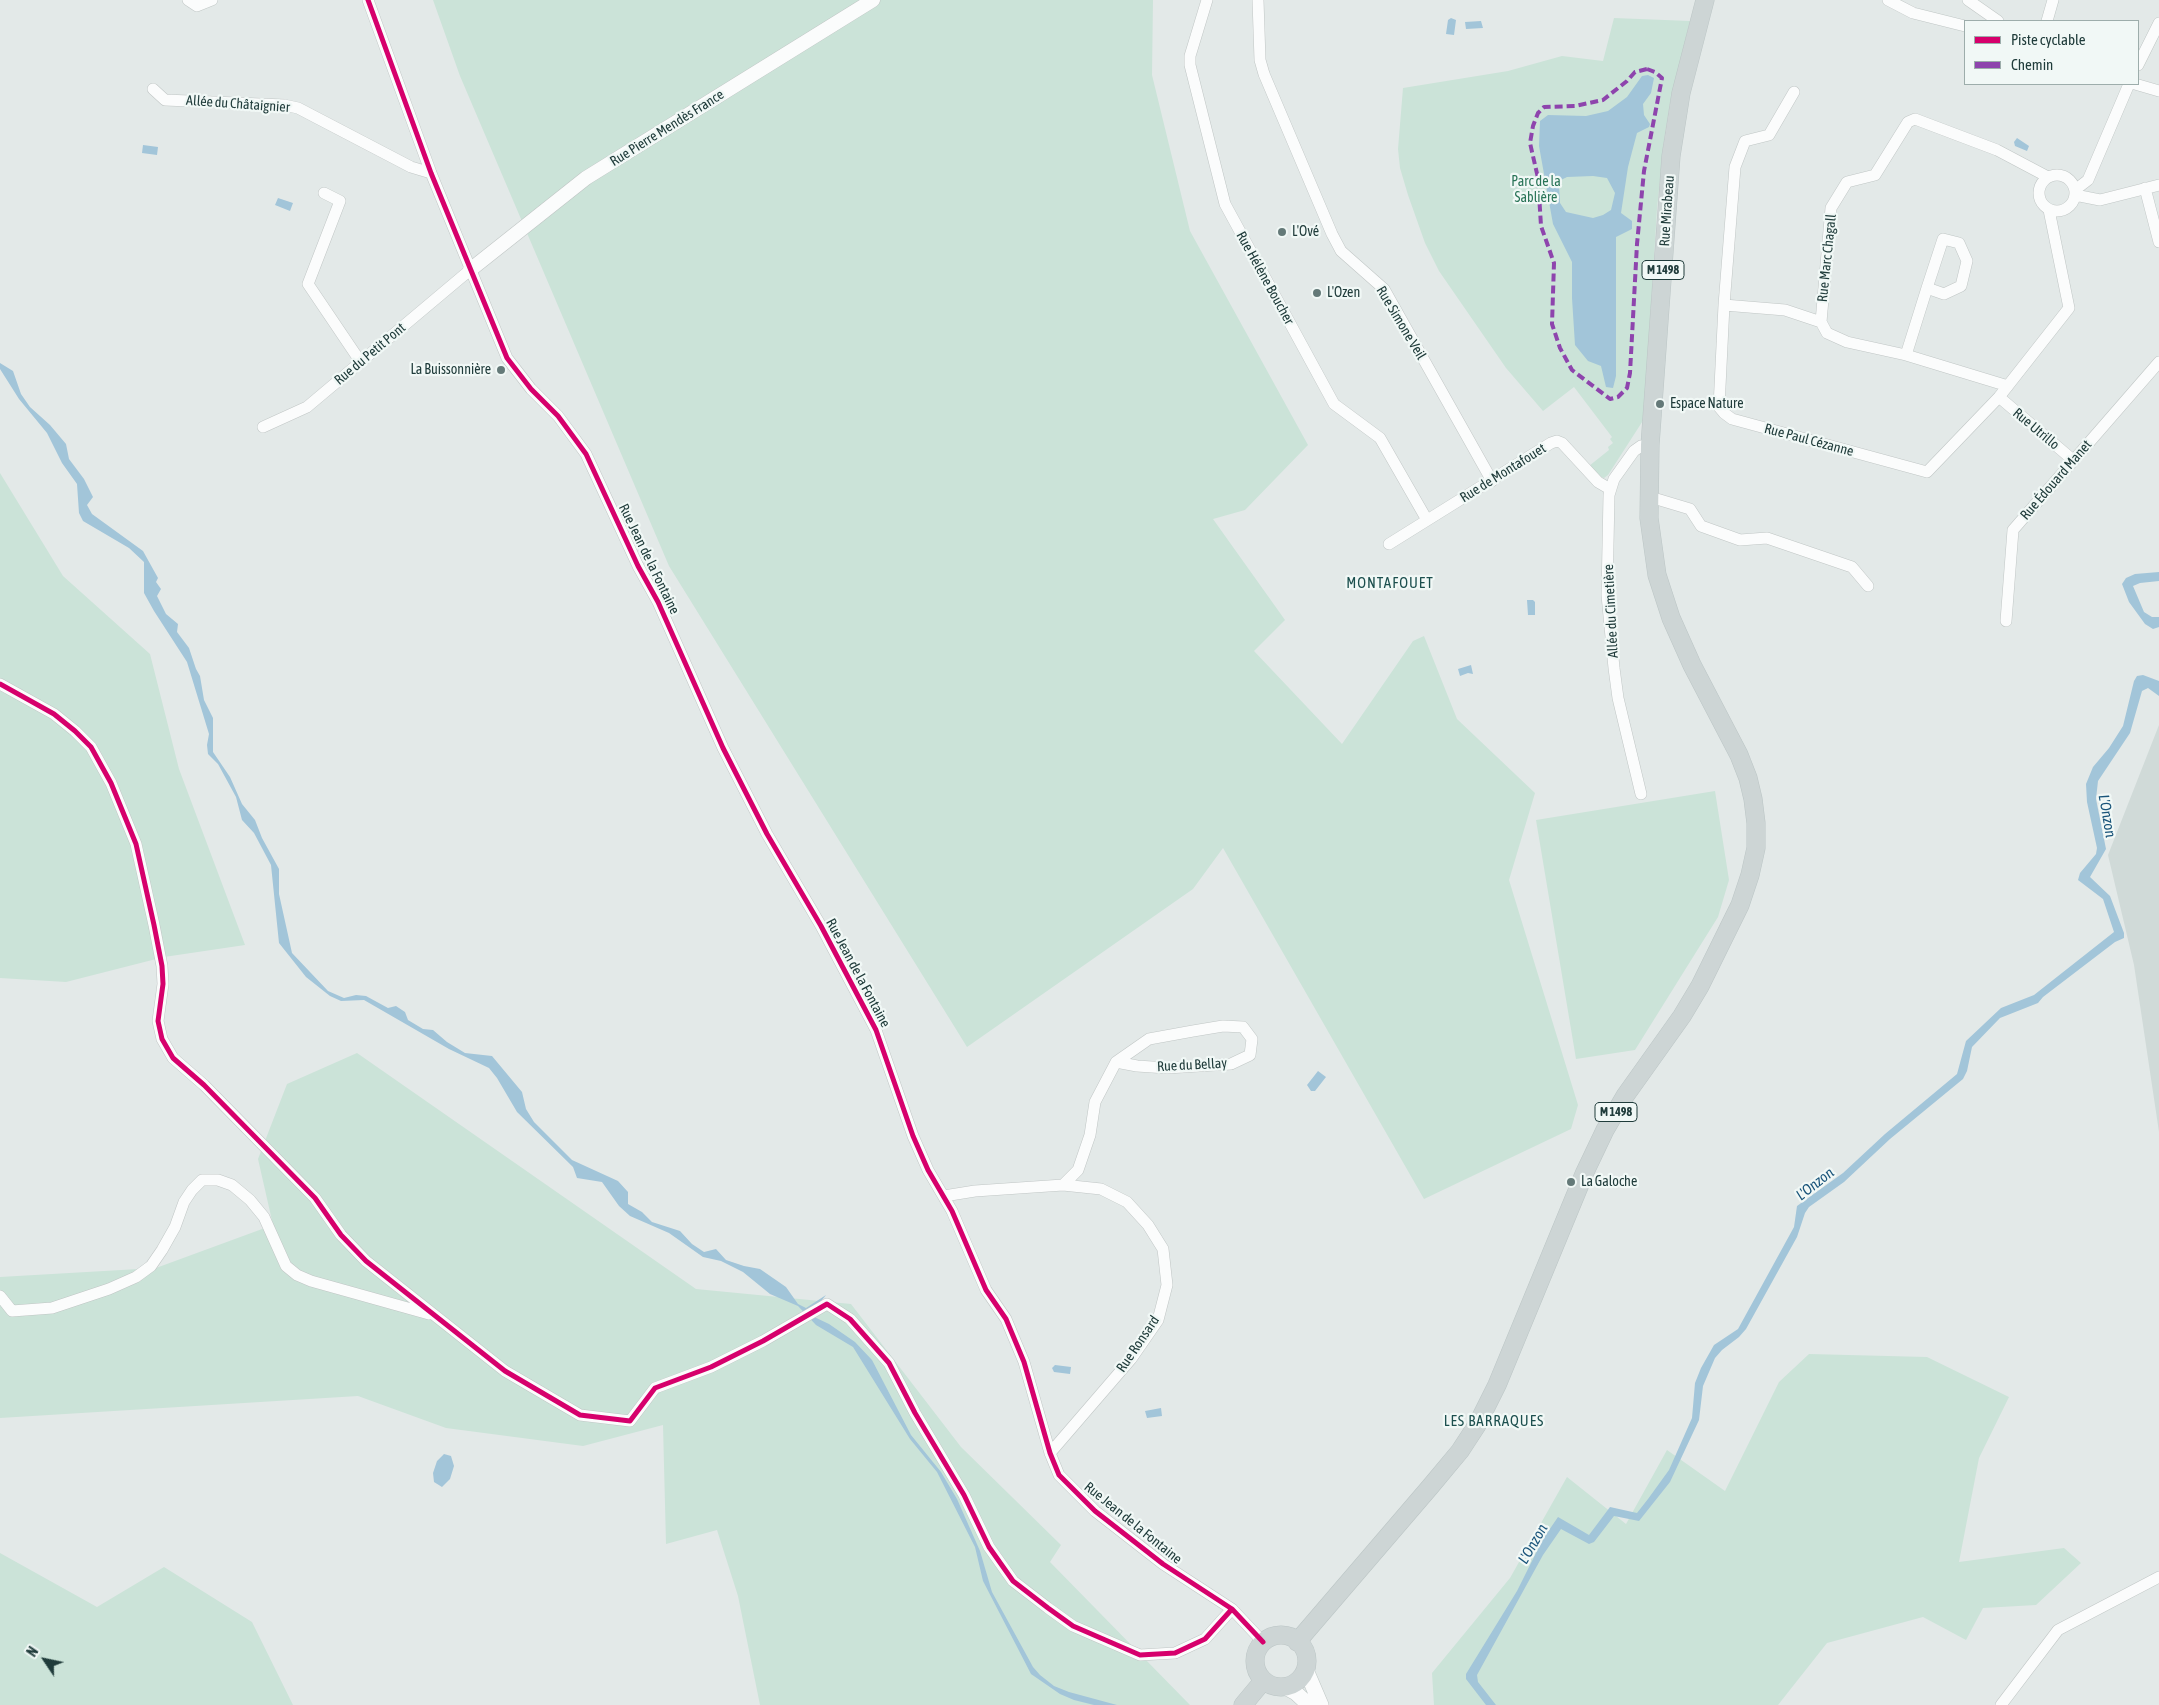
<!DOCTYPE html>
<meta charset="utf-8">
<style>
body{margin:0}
#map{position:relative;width:2159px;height:1705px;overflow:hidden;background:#e3e9e8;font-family:"Asap Condensed",sans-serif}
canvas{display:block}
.legend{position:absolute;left:1964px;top:20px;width:175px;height:65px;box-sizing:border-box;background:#f1f8f6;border:1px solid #9dadab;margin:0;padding:6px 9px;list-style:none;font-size:15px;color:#203c3b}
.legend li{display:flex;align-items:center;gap:10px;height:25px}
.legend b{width:25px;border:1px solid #9dadab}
.north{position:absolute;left:20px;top:1635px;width:50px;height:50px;-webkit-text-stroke:4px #f1f8f6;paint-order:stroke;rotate:304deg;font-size:14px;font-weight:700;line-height:20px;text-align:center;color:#203c3b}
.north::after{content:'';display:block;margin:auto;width:18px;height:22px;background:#203c3b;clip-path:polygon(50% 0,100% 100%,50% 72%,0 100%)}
</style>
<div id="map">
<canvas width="2159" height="1705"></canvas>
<ul class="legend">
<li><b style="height:6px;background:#d6006c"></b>Piste cyclable</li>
<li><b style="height:6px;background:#8e44ad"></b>Chemin</li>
</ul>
<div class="north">N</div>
</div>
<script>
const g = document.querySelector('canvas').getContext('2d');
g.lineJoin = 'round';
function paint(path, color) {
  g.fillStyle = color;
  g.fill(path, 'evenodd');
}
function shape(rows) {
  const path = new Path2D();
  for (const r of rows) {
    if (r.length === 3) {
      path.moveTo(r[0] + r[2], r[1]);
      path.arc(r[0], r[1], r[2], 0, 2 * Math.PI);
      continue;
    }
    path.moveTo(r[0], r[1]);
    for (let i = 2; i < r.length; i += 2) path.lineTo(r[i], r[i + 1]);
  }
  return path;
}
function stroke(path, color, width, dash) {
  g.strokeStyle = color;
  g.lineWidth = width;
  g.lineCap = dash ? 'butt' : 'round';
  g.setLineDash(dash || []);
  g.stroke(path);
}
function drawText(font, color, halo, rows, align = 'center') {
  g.font = font + ' "Asap Condensed",sans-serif';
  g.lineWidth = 4.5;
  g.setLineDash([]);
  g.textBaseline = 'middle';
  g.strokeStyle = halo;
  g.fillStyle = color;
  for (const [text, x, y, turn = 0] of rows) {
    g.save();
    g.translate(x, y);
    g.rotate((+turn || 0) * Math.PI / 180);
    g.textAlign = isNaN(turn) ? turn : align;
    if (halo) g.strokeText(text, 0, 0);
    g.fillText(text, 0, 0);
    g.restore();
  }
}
const built = shape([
 [2159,725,2159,1132,2134,965,2108,855]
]);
const green = shape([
 [433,0,1153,0,1152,75,1190,231,1308,445,1245,510,1213,519,1285,620,1254,651,1342,744,1413,641,1424,636,1457,719,1535,793,1509,880,1578,1105,1571,1129,1424,1199,1223,848,1193,889,967,1047,669,566,460,76],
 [1614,18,1690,21,1670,103,1664,140,1657,209,1644,419,1608,475,1604,478,1599,476,1589,466,1609,450,1608,447,1613,443,1610,439,1612,437,1574,387,1543,411,1506,368,1439,271,1425,243,1408,195,1400,168,1398,149,1403,88,1508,71,1562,56,1603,61],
 [0,473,63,576,150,654,179,769,245,945,164,957,66,982,0,978],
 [1715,791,1729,880,1718,917,1635,1050,1576,1059,1536,820],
 [357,1053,696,1289,851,1304,961,1447,1061,1545,1050,1562,1190,1705,760,1705,738,1596,717,1530,666,1544,663,1425,583,1446,446,1428,358,1396,0,1418,0,1277,156,1268,273,1225,258,1159,287,1084],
 [1809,1354,1927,1357,2009,1397,1979,1458,1959,1562,2064,1548,2081,1563,2036,1605,1983,1608,1966,1640,1923,1617,1827,1643,1778,1705,1434,1705,1432,1673,1510,1578,1567,1477,1626,1524,1667,1450,1725,1491,1779,1382],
 [0,1553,97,1607,164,1567,252,1622,293,1705,0,1705]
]);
const water = shape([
 [1451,18,1456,20,1454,35,1446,34,1448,20],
 [1481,21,1483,28,1466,29,1465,22],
 [1648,75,1654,78,1651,93,1643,104,1644,115,1650,124,1649,127,1637,133,1628,167,1621,213,1632,221,1632,229,1616,237,1616,376,1613,388,1606,387,1601,366,1588,361,1575,345,1572,298,1572,262,1553,224,1539,146,1540,121,1548,115,1586,116,1608,111,1627,97,1642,76],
 [1593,176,1607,178,1615,193,1611,210,1603,215,1593,218,1566,212,1560,203,1559,185,1561,180,1567,177],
 [2017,138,2029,146,2027,151,2015,146,2014,142],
 [143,145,158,147,157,155,142,153],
 [278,198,293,203,290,211,275,205],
 [0,363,13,371,21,394,30,407,50,425,66,444,69,459,84,479,93,497,87,505,92,514,143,551,158,578,156,582,161,589,157,596,166,614,178,624,177,632,189,648,196,669,200,676,204,700,213,718,213,752,230,777,242,804,255,820,262,838,279,869,279,894,292,953,328,991,344,998,356,995,366,996,388,1008,396,1006,405,1012,408,1020,423,1029,433,1030,447,1042,465,1053,492,1056,522,1092,526,1109,534,1122,572,1160,618,1181,628,1192,628,1204,642,1212,652,1222,680,1231,692,1244,704,1252,716,1249,726,1260,744,1266,760,1269,786,1287,798,1304,806,1308,826,1295,810,1315,829,1324,855,1342,872,1360,911,1435,941,1472,957,1499,980,1551,992,1592,1033,1667,1040,1675,1054,1686,1069,1692,1117,1705,1094,1705,1074,1700,1060,1694,1031,1674,983,1581,975,1547,937,1472,910,1439,853,1347,816,1325,798,1306,770,1294,743,1272,721,1261,703,1257,669,1233,630,1216,619,1206,602,1182,577,1178,573,1167,517,1112,497,1078,489,1068,449,1049,364,1000,341,1001,330,996,306,977,279,943,271,865,254,833,242,820,236,797,218,764,208,754,207,745,209,734,187,662,154,611,144,593,144,562,129,548,83,521,79,513,77,484,62,463,47,433,19,399,0,369],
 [2159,572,2159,581,2140,583,2133,586,2144,612,2152,617,2159,617,2159,627,2153,629,2145,624,2129,602,2122,584,2126,578,2135,574],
 [1527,600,1533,600,1535,602,1535,615,1528,615],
 [1471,665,1473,674,1468,673,1460,676,1458,669],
 [2143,675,2159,681,2159,696,2148,688,2142,691,2130,733,2098,781,2096,799,2106,849,2090,877,2110,896,2124,933,2124,938,2115,942,2043,997,2038,1003,2000,1018,1972,1047,1967,1071,1963,1079,1890,1139,1844,1182,1809,1207,1805,1213,1797,1237,1746,1329,1739,1337,1722,1350,1715,1358,1703,1386,1699,1420,1670,1482,1639,1521,1614,1516,1594,1542,1589,1544,1561,1529,1543,1555,1477,1675,1478,1682,1496,1705,1486,1705,1466,1679,1466,1674,1517,1591,1543,1539,1558,1517,1589,1535,1610,1507,1637,1513,1648,1499,1669,1470,1692,1418,1695,1383,1701,1368,1714,1345,1738,1329,1794,1227,1797,1206,1843,1173,1885,1134,1957,1074,1966,1041,2001,1008,2034,995,2114,932,2103,899,2078,880,2080,873,2096,854,2097,848,2087,802,2086,784,2093,767,2109,748,2123,726,2134,681,2137,676],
 [1318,1071,1326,1077,1315,1091,1311,1091,1307,1085],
 [1055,1365,1071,1367,1070,1374,1054,1372,1052,1368],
 [1161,1408,1162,1416,1147,1418,1145,1411],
 [444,1454,451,1456,454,1466,450,1479,442,1487,434,1482,433,1473,437,1461]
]);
const minor = shape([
 [188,0,197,6,212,0],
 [368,0,431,173,507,358,531,389,558,416,586,454,638,566,658,602,723,748,767,834,821,926,876,1030,913,1136,928,1170,952,1211,986,1290,1006,1319,1024,1362,1050,1453,1059,1475,1095,1511,1163,1564,1232,1609,1263,1642],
 [1207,0,1190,56,1190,65,1225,204,1334,404,1380,438,1427,520],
 [1258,0,1260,60,1264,74,1332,234,1341,251,1384,289,1492,481],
 [1888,0,1913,13,1965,26],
 [1968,0,1998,21],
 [2047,21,2053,0],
 [2138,65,2159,23],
 [2135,84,2159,91],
 [153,89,165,100,284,105,298,108,411,167,431,173],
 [1794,92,1769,135,1745,141,1735,167,1724,305,1719,407,1724,413,1732,419,1927,472,1999,397,2069,308,2049,210],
 [2057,193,18],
 [2145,188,2159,242],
 [2075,190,2088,180,2129,84],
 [324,193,340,201,308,284,360,361],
 [2075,195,2100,200,2159,185],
 [1724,305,1785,310,1821,322],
 [1906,355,1927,288,1943,239,1959,243,1967,261,1961,286,1944,294,1927,288],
 [2008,386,1906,355,1847,342,1827,333,1821,322,1831,208,1847,182,1875,175,1908,122,1915,119,1997,150,2048,177],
 [1999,397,2073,460],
 [263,427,307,407,470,270],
 [1650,497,1690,509,1701,526,1740,540,1767,538,1852,567,1868,586],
 [1389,544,1551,443,1557,441,1562,443,1598,482,1610,489],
 [2006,621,2013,530,2159,362],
 [0,684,54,714,75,731,91,747,111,783,136,844,154,925,162,966,163,984,158,1021,162,1039,173,1058,204,1085,315,1198,341,1235,366,1261,505,1371,580,1415,630,1421,655,1388,711,1367,763,1341,827,1304,850,1319,889,1363,915,1413,964,1495,989,1547,1013,1581,1048,1608,1073,1626,1140,1655,1175,1653,1205,1639,1232,1609],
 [1641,794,1618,698,1614,668,1607,595,1609,495,1614,479,1634,451,1641,446,1650,445],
 [1063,1185,1078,1170,1090,1135,1095,1102,1116,1062,1149,1039,1193,1031,1223,1026,1243,1027,1252,1039,1250,1055,1231,1064,1167,1068,1137,1066,1116,1062],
 [944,1196,975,1191,1063,1185,1101,1189,1127,1202,1148,1225,1163,1249,1167,1285,1158,1320,1131,1359,1050,1453],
 [0,1296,12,1311,52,1308,109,1289,136,1277,151,1266,162,1250,175,1227,184,1202,192,1190,202,1180,218,1180,232,1185,250,1200,264,1217,286,1266,297,1275,311,1281,429,1314],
 [2001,1705,2058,1630,2159,1577]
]);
const tertiary = shape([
 [470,270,586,178,873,0]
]);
const secondary = shape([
 [1306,1670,1321,1705],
 [1285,1687,1296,1693,1309,1705]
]);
const primary = shape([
 [1281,1661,26],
 [1297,1642,1430,1487,1460,1451,1477,1425,1497,1385,1585,1172,1605,1130,1625,1096,1682,1016,1700,986,1740,905,1750,875,1756,848,1756,823,1753,799,1748,778,1739,755,1692,665,1671,618,1657,575,1649,518,1650,445,1671,156,1681,93,1705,0],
 [1243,1705,1263,1681]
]);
const quiet = shape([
 [1647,69,1655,72,1662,78,1644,171,1637,244,1630,373,1627,388,1618,397,1610,399,1572,370,1560,348,1552,324,1554,263,1541,226,1538,178,1530,143,1533,126,1538,113,1544,107,1575,106,1603,100,1627,81,1635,72,1647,69]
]);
const cycleway = shape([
 [368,0,431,173,507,358,531,389,558,416,586,454,638,566,658,602,723,748,767,834,821,926,876,1030,913,1136,928,1170,952,1211,986,1290,1006,1319,1024,1362,1050,1453,1059,1475,1095,1511,1163,1564,1232,1609,1263,1642],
 [0,684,54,714,75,731,91,747,111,783,136,844,154,925,162,966,163,984,158,1021,162,1039,173,1058,204,1085,315,1198,341,1235,366,1261,505,1371,580,1415,630,1421,655,1388,711,1367,763,1341,827,1304,850,1319,889,1363,915,1413,964,1495,989,1547,1013,1581,1048,1608,1073,1626,1140,1655,1175,1653,1205,1639,1232,1609]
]);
const markers = [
 [1282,232,5,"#647978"],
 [1317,293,5,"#647978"],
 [501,370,5,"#647978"],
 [1660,404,5,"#647978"],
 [1571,1182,5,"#647978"]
];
const shields = [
 [1663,270,42],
 [1616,1112,42]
];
const shieldNames = [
 ["M 1498",1663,270],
 ["M 1498",1616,1112]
];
const streetNames = [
 ["Allée du Châtaignier",238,104,4],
 ["Rue Pierre Mendès France",667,128,-32],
 ["Rue Mirabeau",1667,211,-86],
 ["Rue Marc Chagall",1827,258,-84],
 ["Rue Hélène Boucher",1265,278,61],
 ["Rue Simone Veil",1401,323,59],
 ["Rue du Petit Pont",370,354,-40],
 ["Rue Utrillo",2036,429,40],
 ["Rue Paul Cézanne",1809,440,15],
 ["Rue de Montafouet",1503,473,-32],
 ["Rue Édouard Manet",2056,480,-49],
 ["Rue Jean de la Fontaine",649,559,64],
 ["Allée du Cimetière",1611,611,-93],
 ["Rue Jean de la Fontaine",858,973,62],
 ["Rue du Bellay",1192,1065,-3],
 ["Rue Ronsard",1138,1344,-56],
 ["Rue Jean de la Fontaine",1133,1523,39]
];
const parkNames = [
 ["Parc de la",1536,182],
 ["Sablière",1536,198]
];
const poiNames = [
 ["L'Ové",1292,232],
 ["L'Ozen",1327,293],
 ["La Buissonnière",491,370,"right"],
 ["Espace Nature",1670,404],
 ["La Galoche",1581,1182]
];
const neighbourhoodNames = [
 ["MONTAFOUET",1390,583],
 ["LES BARRAQUES",1494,1421]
];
const waterNames = [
 ["L'Onzon",2107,816,80],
 ["L'Onzon",1815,1184,-38],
 ["L'Onzon",1533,1544,-60]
];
paint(built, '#d0dad8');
paint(green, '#cbe3d8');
paint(water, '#a2c5d9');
stroke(minor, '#c0c6c5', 12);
stroke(tertiary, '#c0c6c5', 15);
stroke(secondary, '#bec7c5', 16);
stroke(primary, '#bbc5c5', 19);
stroke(minor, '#fbfcfc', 11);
stroke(tertiary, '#fbfcfc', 14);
stroke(secondary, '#fbfcfc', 15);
stroke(primary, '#cdd5d5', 18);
stroke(quiet, '#8e44ad', 4, [8, 4]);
stroke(cycleway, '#d6006c', 5);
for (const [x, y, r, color] of markers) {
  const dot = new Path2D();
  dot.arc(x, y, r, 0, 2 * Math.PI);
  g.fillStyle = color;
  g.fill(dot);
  stroke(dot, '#f1f8f6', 2);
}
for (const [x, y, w] of shields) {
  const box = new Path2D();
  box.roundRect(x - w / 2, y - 9.5, w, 19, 4);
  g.fillStyle = '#f1f8f6';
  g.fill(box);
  stroke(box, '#203c3b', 1);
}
drawText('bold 12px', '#203c3b', null, shieldNames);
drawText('14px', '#203c3b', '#f1f8f6', streetNames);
drawText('14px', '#297457', '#f1f8f6', parkNames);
drawText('14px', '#203c3b', '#f1f8f6', poiNames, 'left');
g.letterSpacing = '1px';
drawText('15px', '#1c4f4e', '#f1f8f6', neighbourhoodNames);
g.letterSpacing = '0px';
drawText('italic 15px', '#19547a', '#f1f8f6', waterNames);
</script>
